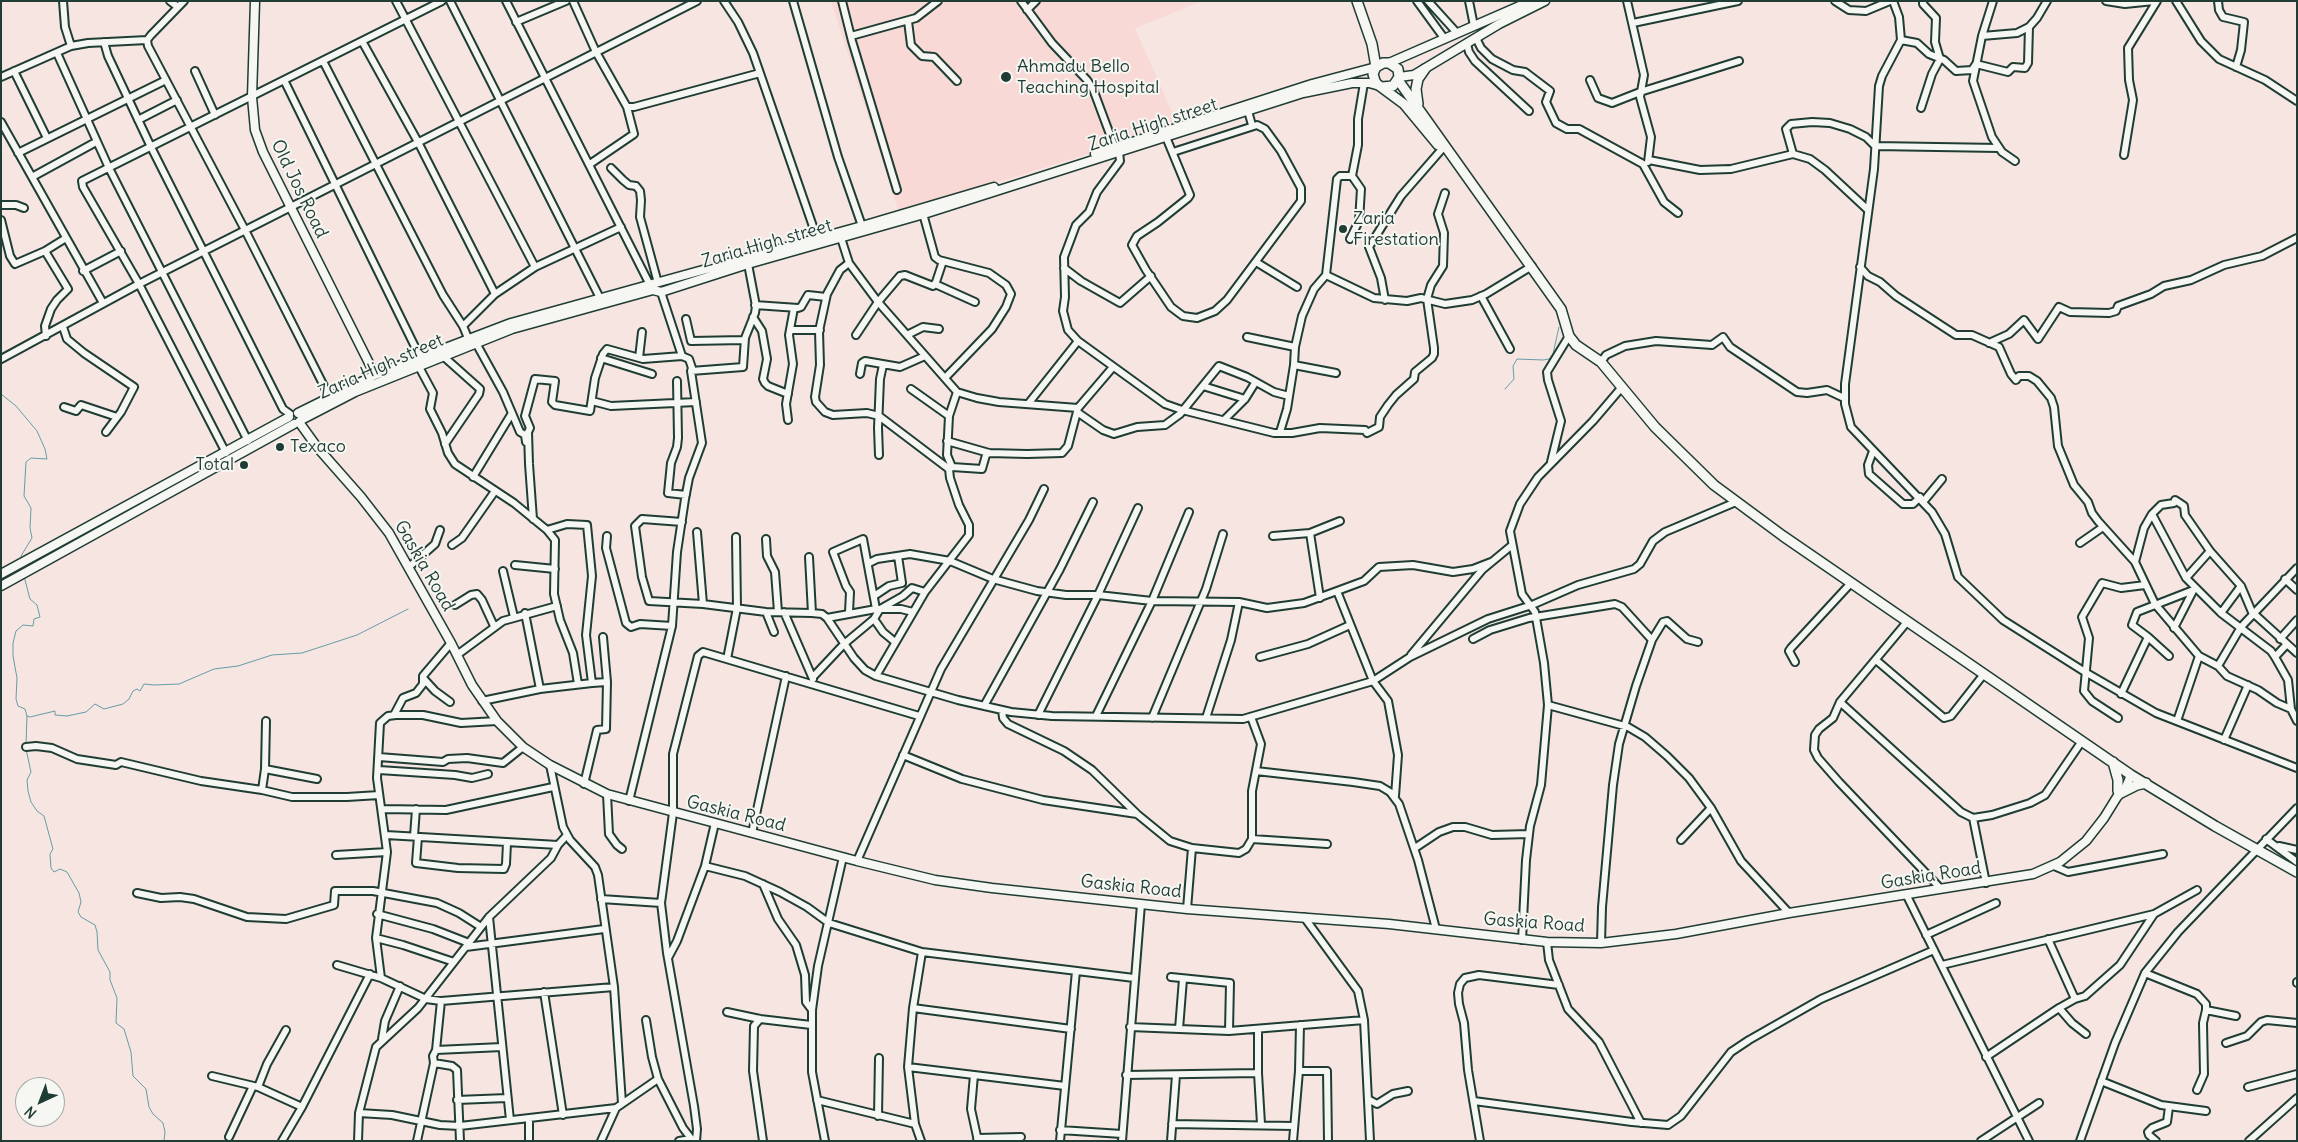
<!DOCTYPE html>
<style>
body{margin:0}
#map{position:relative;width:2298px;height:1142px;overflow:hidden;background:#f7e5e1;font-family:Delius,sans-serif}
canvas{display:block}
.frame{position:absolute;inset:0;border:2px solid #1f3d34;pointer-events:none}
.north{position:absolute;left:15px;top:1077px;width:50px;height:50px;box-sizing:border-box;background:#f6f6f2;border:1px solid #a0aca6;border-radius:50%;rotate:223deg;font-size:14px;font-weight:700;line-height:20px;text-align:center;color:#1f3d34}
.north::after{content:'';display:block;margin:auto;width:18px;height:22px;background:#1f3d34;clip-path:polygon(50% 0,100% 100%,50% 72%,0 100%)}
</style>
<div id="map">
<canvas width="2298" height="1142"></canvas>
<div class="frame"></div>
<div class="north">N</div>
</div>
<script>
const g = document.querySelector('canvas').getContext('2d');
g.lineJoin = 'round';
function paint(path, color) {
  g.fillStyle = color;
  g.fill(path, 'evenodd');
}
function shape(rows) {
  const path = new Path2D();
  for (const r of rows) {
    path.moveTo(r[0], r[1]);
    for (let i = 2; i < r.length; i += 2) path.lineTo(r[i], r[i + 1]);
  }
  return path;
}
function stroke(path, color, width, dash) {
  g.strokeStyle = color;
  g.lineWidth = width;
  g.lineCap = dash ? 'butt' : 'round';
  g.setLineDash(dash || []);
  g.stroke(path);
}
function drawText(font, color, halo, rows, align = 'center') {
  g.font = font + ' Delius,sans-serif';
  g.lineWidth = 4;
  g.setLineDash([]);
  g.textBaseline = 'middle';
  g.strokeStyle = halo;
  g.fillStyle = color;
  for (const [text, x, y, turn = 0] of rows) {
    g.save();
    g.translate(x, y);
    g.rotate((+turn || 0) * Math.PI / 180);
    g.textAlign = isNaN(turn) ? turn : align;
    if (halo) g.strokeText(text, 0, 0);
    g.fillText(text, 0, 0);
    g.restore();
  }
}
const built = shape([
 [831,1,1202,1,1135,28,1178,126,899,213]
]);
const stream = shape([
 [1505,389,1514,379,1513,366,1517,359,1543,360,1549,359,1553,354,1559,327],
 [1,394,16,406,37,431,45,449,47,459,31,458,26,462,24,496,31,508,30,528,32,538,21,556,22,560],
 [24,576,30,599,37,605,40,617,34,619,33,626,23,625,16,631,13,643,13,656,17,678,16,699,18,706,25,709,27,716,26,745],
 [27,716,30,717,55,711,55,715,67,716,86,712,95,704,104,709,123,704,129,699,133,691,137,689,140,691,144,684,154,685,179,684,214,669,238,666,272,655,302,653,357,635,408,609],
 [26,749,31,772,27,780,28,791,31,802,37,811,44,816,53,849,50,854,51,868,54,872,60,869,67,872,79,893,81,902,78,912,81,917,95,925,97,932,98,950,110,972,110,980,117,998,116,1023,124,1029,131,1052,133,1076,146,1089,149,1107,153,1114,163,1123,165,1132,164,1141]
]);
const minor = shape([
 [63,1,65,27,71,46],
 [170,1,178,7],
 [184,1,151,35,147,40,148,46,245,230,329,396],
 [396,1,535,267],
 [450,1,602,302],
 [506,1,650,285],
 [573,1,596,52,627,107,634,134,590,164],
 [724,1,738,22,753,53,817,238],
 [793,1,838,157,862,226],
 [842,1,852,41,897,190],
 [1021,1,1052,43,1087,80,1093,89,1115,148],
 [1417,1,1444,38],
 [1428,1,1457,33],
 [1469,1,1474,26],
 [1627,1,1644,75,1640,97,1651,137,1648,162],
 [1835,1,1849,10,1866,11,1890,1],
 [1893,1,1899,17,1901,40,1882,76,1879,86,1874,169,1845,384,1845,404,1851,427,1932,512,1945,534,1958,577,2003,620,2085,672,2156,713,2297,768],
 [1993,1,1982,36,1973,81,1992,137,2002,152,2015,161],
 [2106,1,2125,4,2154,1],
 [2176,1,2201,41,2219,59,2265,80,2297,101],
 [2218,1,2219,10,2223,17,2244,22,2241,50,2236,67],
 [1027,10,1036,1],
 [908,21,911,45,922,56,934,57,957,81],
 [516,22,566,1],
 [1633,23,1738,1],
 [851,36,916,18,938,1],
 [1982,36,2017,33,2029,27],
 [1476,38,1481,48,1492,59,1513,70,1525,72,1550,91,1546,102,1556,123,1567,129,1579,129,1643,164,1664,202,1678,213],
 [1901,40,1917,43,1929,54,1944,60,1956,71,1972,70,1976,64,2008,72,2013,67,2025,68,2028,63,2029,27,2037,18,2047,1],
 [362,41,418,142,495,294],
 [104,42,108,56,151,147,283,409,290,414],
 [1467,44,1469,52,1475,61,1529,111],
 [57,53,109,168,248,441],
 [323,61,443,295,463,326],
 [14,71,47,138],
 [195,71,215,115],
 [1,77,71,46,88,43,147,40],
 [284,80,420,357],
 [1590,80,1598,98,1612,103,1640,92,1739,61],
 [627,107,634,107,760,73],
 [1921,108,1932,74,1940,59,1935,42,1936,18,1923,4,1923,1],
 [1248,111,1252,125],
 [138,120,177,100],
 [1,122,103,303],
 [1166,137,1190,195,1188,198,1158,222,1137,236,1132,245,1146,270,1171,307,1183,316,1197,318,1215,311,1227,300,1301,201,1301,188,1281,151,1265,129,1257,125,1173,152],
 [1119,152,1120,161,1097,192,1089,212,1076,225,1064,257,1065,297,1063,311,1068,330,1078,341,1165,404,1182,410,1274,433,1292,433,1320,428,1365,430,1367,433,1379,427,1380,417,1388,405,1396,395,1414,379,1415,372,1432,358,1434,354,1434,348,1427,299,1431,285,1443,266,1444,233,1438,214,1445,193],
 [18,153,166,80],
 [1793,154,1810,159,1825,170,1868,210],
 [2124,155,2133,100,2129,80,2128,48,2157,1],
 [1649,160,1700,170,1731,169,1793,154,1786,129,1791,124,1812,122,1830,123,1850,129,1866,137,1875,146,1999,148],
 [611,168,623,180,629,185,636,186,640,191,641,200,640,217,658,283],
 [32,177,96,142],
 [1,205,16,205,24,208],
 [922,210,935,257,939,260,989,273,1006,285,1011,294,1006,307,992,329,945,378],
 [1,220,10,256,15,264,45,251,66,238],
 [841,238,849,263,878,302,957,392,977,398,999,402,1078,408],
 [1350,239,1359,221,1361,189,1352,176,1358,145,1358,119,1364,83],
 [45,251,68,289,57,300,51,309,45,326,46,336],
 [1256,262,1297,287],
 [849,263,840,270,827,294,819,331,820,365,815,397,816,402,825,412,833,415,867,413,879,416,949,469],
 [1860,267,1868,276,1880,282,1896,296,1956,335,1972,335,1999,347,2011,374,2016,380,2019,376,2029,376,2037,381,2051,398,2054,407,2058,446,2074,485,2088,502,2092,513,2098,521,2135,562],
 [1064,268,1081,281,1120,303,1151,276],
 [83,271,121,251],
 [1326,275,1374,298,1407,301,1421,298,1445,304,1472,300,1486,294,1532,266],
 [935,284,975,302],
 [1481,296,1510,349],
 [1385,300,1381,278,1369,247,1401,196,1442,149],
 [755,305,798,308,801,307,808,295,826,297],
 [753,317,762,331,767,359,763,379,765,383,768,386,788,394],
 [686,319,691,341,744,340],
 [63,327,67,339,84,353,134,387,121,412,106,432],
 [791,330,820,330],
 [856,335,878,302,900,276,905,275,933,286,936,282,943,261],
 [907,335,923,327,939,329],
 [1247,337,1295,347],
 [468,338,463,326,495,294,535,267,621,227],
 [476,343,503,392,520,432,525,435,526,442],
 [1989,343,2009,334,2024,320,2038,339,2059,307,2070,312,2109,313,2116,311,2118,306,2151,294,2164,286,2191,280,2224,265,2262,256,2297,238],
 [443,356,480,389,479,394,445,444],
 [601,358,652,374],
 [639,358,642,332],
 [1,359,139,284,697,1],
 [1601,362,1606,355,1625,346,1656,341,1712,345,1723,337,1730,347,1797,392,1807,393,1827,390,1844,398],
 [418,365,433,393,430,409,442,433,448,453,455,464,514,503,547,530,555,540,554,594,560,620,573,653,578,684],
 [1294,365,1336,373],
 [691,371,743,367,745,338,755,313,756,306,748,264],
 [860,374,862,363,865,361,900,367,925,356],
 [677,381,678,438,677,447,671,463,668,493,686,495],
 [1203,386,1245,399],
 [911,389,949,416],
 [592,401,611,406,696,402],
 [1028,404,1078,341],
 [64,407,76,411,81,405,117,417],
 [1077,412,1103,430,1114,434,1137,427,1165,425,1180,414,1219,366,1247,377,1274,392,1289,396],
 [788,420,786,404,793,364,789,335,794,308],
 [1224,420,1245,399,1255,383],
 [1280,432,1287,409,1294,365,1295,347,1302,316,1314,289,1326,275,1337,179,1340,176,1352,176],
 [947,441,989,453,1027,454,1062,453,1068,446,1078,408,1113,367],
 [1873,451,1868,465,1869,474,1903,504,1913,504,1920,497],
 [226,453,139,284,83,187,82,181,442,1],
 [879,455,878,428,880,379,883,365],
 [1551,462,1561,421,1548,380,1547,372,1569,336],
 [952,467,982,469,986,455,989,453],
 [473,477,512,413],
 [1923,502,1942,479],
 [2152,514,2161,505,2174,503,2175,500,2184,506,2185,515,2210,551,2241,586,2252,612,2297,653],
 [533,519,529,464,528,432,530,428,525,416,535,379,555,381,552,402,555,405,590,411,595,378,603,354,607,349,643,359,682,356],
 [682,522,642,519,635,526,642,577,649,601,703,604,766,612,812,613,822,614,827,618,876,609,901,609,913,612],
 [697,532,703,604],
 [607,536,606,548,626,623,631,627,640,624,672,626],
 [1273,536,1310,533],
 [766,539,767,556,775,572,778,612],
 [2080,543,2103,527],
 [452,545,462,538,495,491],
 [809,557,812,613],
 [869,563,877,559,910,554,950,561,993,579,1037,591,1066,595,1098,595,1152,601,1239,602,1267,608,1304,603,1337,591,1373,681,1388,701,1398,755,1395,796],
 [515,565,555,569],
 [409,567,435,544,440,530],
 [503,571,514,617],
 [2186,578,2210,551],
 [2285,579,2297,590],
 [1337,591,1364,581,1379,567,1413,565,1453,572,1473,569,1491,562],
 [874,596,889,586,902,583,898,556],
 [1320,598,1310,533,1340,521],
 [455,605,471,595,477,594,482,600,494,626],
 [766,612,774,632],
 [784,612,813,679],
 [849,612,850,592,846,586,833,552,863,539,876,609],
 [525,613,540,689],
 [2221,613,2241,586],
 [827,618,854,658,865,670,876,676,958,700,1011,712,1052,716,1243,719,1373,681,1410,657,1488,619,1532,605,1578,585,1634,569,1640,564,1653,541,1665,532,1736,502],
 [874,619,883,632,895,642],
 [1907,622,1840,702,1833,718,1819,729,1815,735,1814,750,1818,758,1839,782,1941,889],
 [2174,628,2193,591],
 [2148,637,2169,656],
 [1473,639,1490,630,1529,618,1615,604,1622,607,1652,640],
 [2280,639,2297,620],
 [457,655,503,621,557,606],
 [1411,655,1482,570,1511,546],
 [1260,657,1308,644,1350,625],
 [2275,657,2286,645],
 [727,659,737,608,736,537],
 [1876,660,1944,718,1951,716,1984,674],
 [1795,662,1789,651,1791,648,1851,583],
 [2218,666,2241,627,2297,568],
 [876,676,925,592,969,535,969,525,959,505,950,478,949,469,952,467,947,455,949,416,957,392],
 [813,677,844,644,874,619,880,609,903,596,912,588,925,592],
 [424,679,435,691,450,702],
 [592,683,607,682,603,637],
 [2121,694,2148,637,2132,625,2137,612,2196,589],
 [482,701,540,689,592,683,586,635,592,576,587,525,567,524,547,530],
 [1840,702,1961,812,1973,818,1992,815,2030,803,2045,795,2082,741],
 [1548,705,1628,727,1645,737,1667,756,1689,778,1711,808,1741,861,1789,913],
 [984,706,1060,569,1093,502],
 [2291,709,2277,703,2258,690,2227,676,2218,666,2199,656,2155,604,2135,562,2144,528,2152,514,2186,578,2221,613,2271,651,2275,657,2288,680,2291,709,2297,721],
 [1002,710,1003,718,1008,724,1064,751,1092,770,1137,814,1170,841,1192,848,1239,853,1246,849,1252,839,1252,791,1261,744,1251,717],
 [394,715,403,698,416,693,423,684,423,676,451,643],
 [1038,715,1098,595,1138,508],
 [1096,716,1152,601,1189,512],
 [1152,718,1206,589,1223,534],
 [1206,718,1231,640,1239,602],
 [2118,718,2092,701,2084,691,2089,638,2082,617,2102,583,2121,588,2145,585],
 [2177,721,2199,656],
 [2224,740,2248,685],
 [26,747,36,746,52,748,77,759,116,765,121,762,201,781,262,790,292,797,347,797,379,795],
 [903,755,962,779,1043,800,1137,814],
 [379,757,443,762,448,759,467,758,503,763,523,747],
 [550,765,563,827,570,840,595,867,598,875,614,987,622,1103],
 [265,769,317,779],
 [379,770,455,775,472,778,488,774],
 [1256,771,1353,782,1380,786,1390,792,1399,804,1418,860,1436,929],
 [584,784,597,730,606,729,607,682],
 [262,790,265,769,266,721],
 [607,794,609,834,617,845,622,849],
 [629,801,672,626,677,552,685,499,689,478,702,443,691,371,692,368,689,359,682,356,661,292],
 [383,809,446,810,553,787],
 [1973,818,1986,883],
 [752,833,786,676],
 [386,835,558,845],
 [414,836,416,809],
 [418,837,416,863,458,868,504,869,506,864,507,843],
 [1252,839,1327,844],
 [2266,839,2297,862],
 [1681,840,1711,808],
 [2279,846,2297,850],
 [1415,848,1439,832,1453,827,1465,827,1492,835,1529,834],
 [336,855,387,852],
 [857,861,941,669,1029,520,1044,489],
 [705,866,715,823],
 [2054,866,2068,872,2163,854],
 [763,884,778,919,796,945,805,975,806,1002,812,1010],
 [137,893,161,898,180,897,194,899,247,917,286,919,334,905,335,891,373,891,437,903,459,913,481,927],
 [1906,894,2029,1141],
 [601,899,661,903],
 [1187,909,1192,848],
 [377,914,433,929,469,943],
 [489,917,510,1120],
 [1304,917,1358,991,1364,1020,1370,1141],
 [1926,935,1996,903],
 [376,938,403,945,454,962],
 [2048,939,2075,999],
 [1522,940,1526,860,1530,826,1541,785,1548,705,1544,663,1535,612,1522,594,1510,531,1520,504,1538,477,1593,421,1622,387],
 [1547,942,1549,960,1568,1009,1599,1042,1641,1123],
 [1601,943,1602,907,1613,785,1619,744,1636,686,1652,640,1663,622,1667,621,1687,639,1698,642],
 [466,947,604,929],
 [668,958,677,941,705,866,745,876,780,892,807,907,829,923,922,952,1134,978],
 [337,965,381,978,426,999,441,1001,614,987],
 [1942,965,2154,914],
 [2145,973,2197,994,2206,1004,2206,1010,2236,1016],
 [1171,977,1230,983,1229,1031],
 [381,978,376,938,387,852,377,778,380,723,388,716,396,715,423,715,461,723,497,721],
 [2297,982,2297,983],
 [544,992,563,1115],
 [913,1008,1071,1029],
 [2059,1008,2072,1023,2086,1034],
 [727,1012,760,1019,811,1025],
 [760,1019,754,1026,753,1071,763,1141],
 [646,1020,652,1057,658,1079,683,1128,693,1141],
 [1130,1027,1229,1031,1364,1020],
 [1179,1029,1183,979],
 [1258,1029,1258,1073,1261,1124],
 [382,1039,385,1021,400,986],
 [2226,1043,2247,1036,2261,1022,2267,1020,2297,1023],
 [436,1050,502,1047],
 [1986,1057,2059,1008,2075,999,2085,996,2120,965,2154,914,2197,890],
 [434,1063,452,1066,457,1070,460,1141],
 [908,1067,1065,1086],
 [1299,1071,1327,1071,1328,1141],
 [974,1075,971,1109,978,1141],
 [1126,1075,1258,1073],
 [212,1076,258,1087,302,1107],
 [2101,1081,2161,1105,2206,1111],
 [258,1087,267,1064,286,1030],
 [2248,1087,2297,1074],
 [2197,1090,2204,1074,2203,1023,2206,1010],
 [1368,1099,1377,1104,1393,1094,1408,1091],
 [457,1100,507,1098],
 [817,1100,915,1124],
 [1474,1101,1632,1122,1668,1125,1681,1116,1731,1052,1749,1040,1821,999,1934,950],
 [359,1113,392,1115,440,1125,460,1126,616,1108],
 [878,1116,879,1058],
 [529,1118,529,1141],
 [1172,1124,1294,1126],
 [1060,1130,1122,1134],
 [229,1137,253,1086],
 [977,1138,1021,1137],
 [282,1141,302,1107,370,974],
 [358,1141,359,1113,376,1047,418,1008,489,917,551,858,558,845,567,835],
 [417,1141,434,1063,433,1056,436,1050,441,1001],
 [601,1141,616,1108,658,1079],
 [679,1141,691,1139],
 [696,1141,697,1129,694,1106,667,953,661,903,673,813,673,754,698,656,703,652,919,716],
 [825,1141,812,1072,812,1010,818,966,843,857],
 [921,1141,915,1124,908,1067,913,1008,922,952],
 [1060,1141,1076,971],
 [1122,1141,1141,904],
 [1171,1141,1176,1075],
 [1293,1141,1299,1071,1300,1025],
 [1480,1141,1468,1070,1464,1023,1459,1004,1458,993,1460,984,1465,978,1479,975,1559,985],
 [1981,1141,2039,1103],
 [2080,1141,2115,1043,2145,973,2178,932,2297,808],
 [2156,1141,2149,1135,2148,1132,2152,1128,2167,1122,2169,1107],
 [2249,1141,2297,1098]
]);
const major = shape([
 [255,1,252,97,255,130,263,152,375,375],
 [1389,63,1531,1],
 [1399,77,1414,75,1499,24,1545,1],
 [1095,154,1312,84,1376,67],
 [298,413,375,375,511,323,862,226,994,187],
 [301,420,355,392,512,329,653,290,661,292,748,264,924,214,1303,93,1352,83,1369,83,1380,86],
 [299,422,317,447,361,497,389,533,451,643,472,685,497,721,523,747,550,765,607,794,857,861,935,880,992,888,1187,909,1389,924,1547,942,1601,943,1676,934,1789,913,2033,874,2060,862,2086,841,2104,818,2117,797,2126,787,2131,775],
 [1,574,289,417],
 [1,586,294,424]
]);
const highway = shape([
 [1357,1,1372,44,1376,67],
 [1398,80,1561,309,1569,336,1576,345,1601,362,1655,427,1714,485,1783,536,2131,775,2215,826,2297,872],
 [1382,87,1393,86,1399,77,1398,69,1389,63,1383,63,1376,67,1373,74,1375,81,1377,84,1404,104,1438,145],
 [1418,104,1416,89,1418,79,1425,69],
 [2113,762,2118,780,2118,791],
 [2121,793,2137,785,2146,783]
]);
const markers = [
 [1006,77,6,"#1f3d34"],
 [1343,229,5,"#1f3d34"],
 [280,447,5,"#1f3d34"],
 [244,465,5,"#1f3d34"]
];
const poiNames = [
 ["Ahmadu Bello",1017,67],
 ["Teaching Hospital",1017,88],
 ["Zaria",1353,219],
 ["Firestation",1353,240],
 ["Texaco",290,447],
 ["Total",234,465,"right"]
];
const streetNames = [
 ["Zaria High street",1153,125,-18],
 ["Old Jos Road",299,189,64],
 ["Zaria High street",767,244,-16],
 ["Zaria High street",381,367,-24],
 ["Gaskia Road",424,566,60],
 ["Gaskia Road",736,814,14],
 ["Gaskia Road",1931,876,-9],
 ["Gaskia Road",1131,887,6],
 ["Gaskia Road",1534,923,4]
];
paint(built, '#f8d9d5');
stroke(stream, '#649ca7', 1);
stroke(minor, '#1f3d34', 10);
stroke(major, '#1f3d34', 11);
stroke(highway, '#1f3d34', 12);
stroke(minor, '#f6f6f2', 6);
stroke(major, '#f6f6f2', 8);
stroke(highway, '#f6f6f2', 9);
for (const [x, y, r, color] of markers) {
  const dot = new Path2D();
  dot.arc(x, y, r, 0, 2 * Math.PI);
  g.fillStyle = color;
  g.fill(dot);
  stroke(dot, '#f6f6f2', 2);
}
drawText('18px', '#1f3d34', '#f6f6f2', poiNames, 'left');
drawText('18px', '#1f3d34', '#f6f6f2', streetNames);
</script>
